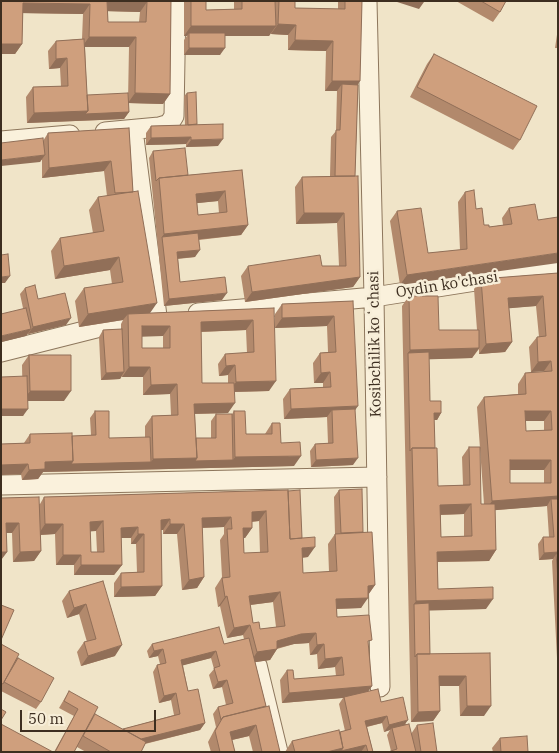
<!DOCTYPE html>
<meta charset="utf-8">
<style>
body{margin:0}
#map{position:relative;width:559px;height:753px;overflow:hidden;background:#f0e4c8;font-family:"IBM Plex Serif",serif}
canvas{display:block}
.frame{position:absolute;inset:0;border:2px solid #3d2e20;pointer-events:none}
.scale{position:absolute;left:20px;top:710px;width:136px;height:22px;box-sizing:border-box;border:2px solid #3d2e20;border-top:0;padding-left:6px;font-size:15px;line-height:18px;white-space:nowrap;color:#3d2e20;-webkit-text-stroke:4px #f7eed8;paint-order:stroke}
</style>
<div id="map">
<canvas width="559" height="753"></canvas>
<div class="frame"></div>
<div class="scale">50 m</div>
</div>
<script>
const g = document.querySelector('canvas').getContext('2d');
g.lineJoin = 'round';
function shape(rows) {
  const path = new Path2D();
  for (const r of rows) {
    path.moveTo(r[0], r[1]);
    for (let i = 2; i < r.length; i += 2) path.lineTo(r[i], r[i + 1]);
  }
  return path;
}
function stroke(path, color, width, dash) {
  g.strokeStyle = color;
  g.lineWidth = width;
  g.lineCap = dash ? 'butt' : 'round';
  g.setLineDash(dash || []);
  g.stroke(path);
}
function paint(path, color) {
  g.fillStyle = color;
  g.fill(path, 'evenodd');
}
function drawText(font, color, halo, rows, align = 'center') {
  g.font = font + ' "IBM Plex Serif",serif';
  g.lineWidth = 5;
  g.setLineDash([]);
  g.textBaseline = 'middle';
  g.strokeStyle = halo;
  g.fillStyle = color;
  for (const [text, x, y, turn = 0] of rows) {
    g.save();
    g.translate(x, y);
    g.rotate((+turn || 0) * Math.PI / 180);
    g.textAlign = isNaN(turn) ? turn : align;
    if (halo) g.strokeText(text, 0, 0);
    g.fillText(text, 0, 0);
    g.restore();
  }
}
const street = shape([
 [367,1,374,297,380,687],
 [133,130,157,316],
 [105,132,159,127,169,124,174,116,176,1],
 [1,141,70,135],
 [198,313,374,297,558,268],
 [1,352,120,322,146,318],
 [1,485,377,477],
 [257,665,278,752]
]);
const wall = shape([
 [1,1,171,1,170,94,163,104,128,103,129,112,124,119,27,123,26,97,33,87,61,86,60,68,49,69,48,51,56,41,82,39,83,14,23,13,22,44,15,54,1,54],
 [108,11,140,12,139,22,108,22],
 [85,47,129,47,128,101,87,95],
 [184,1,206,1,206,10,234,9,234,1,295,1,295,8,338,9,338,1,362,1,358,85,355,176,360,277,353,287,245,302,241,276,248,266,339,266,337,223,296,224,295,187,302,177,330,176,331,137,336,131,337,91,325,91,326,51,288,50,288,35,271,34,271,32,269,36,225,36,220,55,184,55,184,40,187,36,184,36],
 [456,1,506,1,500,12,493,22],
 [558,28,558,48,555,48],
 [434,54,520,140,513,150,410,97,427,64],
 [187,93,197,124,218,146,186,147,186,144,146,145,146,133,151,126,185,125,184,96],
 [129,128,133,192,150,313,274,308,269,391,234,392,228,413,195,414,196,438,211,438,211,421,216,414,232,414,234,411,246,434,265,434,272,423,281,443,294,466,43,472,38,479,22,480,21,474,1,475,1,444,24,443,30,434,72,436,91,435,90,418,95,411,109,438,145,438,145,426,152,416,171,415,170,394,143,395,143,377,122,377,122,376,120,379,101,380,99,337,103,330,121,329,121,324,123,320,79,327,75,301,84,288,112,284,110,270,55,279,51,251,60,238,93,233,89,210,98,197,107,196,104,171,42,178,42,159,40,162,43,141,48,133],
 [246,330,247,353,225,354,218,364,219,376,228,375,228,383,202,383,201,332],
 [142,336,163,336,163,348,142,348],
 [153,151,188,175,242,170,248,225,241,235,199,240,195,257,178,259,180,282,222,300,164,306,149,158],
 [218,201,219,213,198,215,197,203],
 [465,192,476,209,484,225,489,227,503,225,502,218,509,208,538,220,400,285,390,221,397,211,428,253,460,250,458,202],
 [558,273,558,658,557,658,552,561,553,559,539,560,538,544,543,537,549,537,547,506,495,510,496,550,489,561,438,562,438,589,486,609,429,610,430,654,490,653,484,716,460,716,459,686,440,686,440,711,433,721,411,722,402,306,409,296,439,330,477,330,474,289,481,279],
 [536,306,539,337,537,337,529,347,531,372,544,371,544,372,525,373,518,384,518,394,484,397,477,407,484,504,481,504,469,447,462,457,463,485,438,486,435,448,434,420,437,420,441,413,430,401,429,359,472,358,479,349,479,354,505,352,512,342,509,308],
 [525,421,544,421,544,430,526,431],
 [510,470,544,470,544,483,510,483],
 [464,514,464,536,441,537,441,515],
 [25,288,38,299,66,325,28,334,28,333,26,336,23,308,20,294],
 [353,301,355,409,353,465,311,467,310,451,315,444,328,443,327,417,284,419,283,399,290,389,323,387,323,383,314,383,313,363,320,353,328,352,327,326,275,328,275,314,282,304],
 [29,355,64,401,28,401,23,416,22,365],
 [288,490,308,557,302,558,303,573,329,572,328,544,335,534,334,497,339,490,363,532,375,585,368,595,361,608,337,609,337,617,368,645,372,686,368,691,406,724,411,734,417,725,437,752,388,752,391,751,387,735,390,730,384,732,382,723,367,727,373,752,285,752,292,741,345,731,339,704,343,698,282,703,280,680,287,670,294,679,336,676,335,667,318,669,317,654,310,655,309,643,294,644,277,649,270,660,255,662,266,706,280,752,253,752,249,736,232,740,235,752,211,752,208,742,216,727,213,714,218,707,226,705,222,687,213,689,209,675,214,669,211,658,183,665,188,691,205,723,200,730,145,744,141,752,86,752,77,747,74,752,54,752,74,716,59,708,69,691,93,718,123,729,174,715,171,700,159,703,153,672,157,665,160,664,158,656,149,658,147,651,152,644,224,644,244,639,243,635,227,638,220,606,218,607,215,588,222,577,220,540,224,534,224,527,202,528,204,577,197,588,182,590,177,534,163,534,163,530,161,530,162,586,155,596,114,597,114,583,121,573,137,572,136,544,131,544,131,538,121,538,122,565,114,575,74,575,74,565,56,565,55,534,41,535,41,551,34,561,13,562,12,533,6,533,7,552,1,560,1,498,40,504,44,497],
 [259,521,260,553,244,553,244,538,245,538,252,528,252,522],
 [90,531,96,531,97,552,91,552],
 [273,602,276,627,260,629,253,623,250,605],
 [103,581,115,656,81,666,77,652,84,642,87,642,79,614,67,618,62,601,69,591],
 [1,644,18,658,41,702,36,709,1,691],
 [500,738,528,752,493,752,492,748]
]);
const shadedWall = shape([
 [107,1,147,2,140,12,100,11],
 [394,1,423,1,424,2,419,9],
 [23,3,90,4,83,14,16,13],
 [278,24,296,25,288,35,271,34],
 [191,26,276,26,269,36,189,36,189,33,187,36,184,36],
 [89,37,136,37,129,47,82,47],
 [295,40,333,41,326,51,288,50],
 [1,44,22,44,15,54,1,54],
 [189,48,225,48,220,55,184,55],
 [67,58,60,68,49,69,56,59],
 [332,81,360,81,353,92,342,84,337,91,325,91],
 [135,93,170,94,163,104,128,103],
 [88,111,129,112,124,119,27,123,34,113],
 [191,137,186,144,146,145,151,138],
 [223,139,218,146,186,147,191,140],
 [45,155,40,162,1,166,1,160],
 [111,161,104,171,42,178,49,168],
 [225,191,218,201,189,204,196,194],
 [304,213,344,213,337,223,296,224],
 [248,225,241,235,163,243,162,237,164,234],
 [200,250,195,257,172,259,177,252],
 [558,253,558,263,400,285,407,275],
 [119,257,110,270,55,279,64,266],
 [10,276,5,283,1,283,1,277],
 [360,277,353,287,245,302,252,292],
 [227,293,222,300,164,306,169,299],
 [543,296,536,306,501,309,508,298],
 [157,303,148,316,128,314,123,320,79,327,88,314],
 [334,316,327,326,275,328,282,318],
 [71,318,66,325,28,334,33,327],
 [253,320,246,330,194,332,201,322],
 [142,326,170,326,163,336,134,337],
 [31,329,26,336,1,342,1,336],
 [512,342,505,352,479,354,486,344],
 [479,348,472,358,408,360,408,353,410,350],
 [551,361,544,371,531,372,538,362],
 [235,365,228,375,219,376,226,366],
 [129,367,150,367,143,377,122,377],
 [124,372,120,379,101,380,106,373],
 [330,372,323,383,314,383,321,373],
 [276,381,269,391,229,392,236,382],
 [177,384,170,394,143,395,151,385],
 [30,391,71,391,64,401,23,401],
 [235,403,228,413,187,414,194,404],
 [358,406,351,416,332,410,327,417,284,419,291,409],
 [1,409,28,409,23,416,1,416],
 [525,411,551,411,544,421,518,421],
 [434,413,441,413,437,420,429,420],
 [301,456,294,466,43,472,38,479,22,480,29,470,45,462,73,461,151,462,153,459,197,458,233,460,235,457],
 [358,458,353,465,311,467,316,460],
 [510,460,551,460,544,470,503,470],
 [28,464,21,474,1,475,1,465],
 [558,496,558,505,551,499,547,506,485,511,492,501],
 [471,504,464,514,433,515,440,505],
 [266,511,259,521,245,522,252,512],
 [231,517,224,527,195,528,202,518],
 [170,519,163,530,154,530,161,520],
 [103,521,96,531,83,532,90,522],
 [6,523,19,523,12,533,1,533],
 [45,524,63,524,55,534,38,535],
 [170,524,184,524,177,534,163,534],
 [138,527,131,538,114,538,121,528],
 [243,528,252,528,245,538,236,538],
 [138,534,144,534,136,544,131,544],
 [315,547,308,557,295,558,302,548],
 [496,550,489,561,430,562,437,552],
 [41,551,34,561,13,562,20,552],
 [1,552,7,552,1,560],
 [558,552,558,559,556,554,553,559,539,560,544,553],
 [63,555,81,555,74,565,56,565],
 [81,565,122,565,114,575,74,575],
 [204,577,197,588,182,590,189,580],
 [375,585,368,595,368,586],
 [162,586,155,596,114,597,121,587],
 [280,592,273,602,242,606,249,596],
 [227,596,220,606,218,607,225,597],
 [368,598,361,608,329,609,336,599],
 [493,599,486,609,414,611,414,604,416,601],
 [86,604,79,614,67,618,74,608],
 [250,625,243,635,227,638,234,628],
 [316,633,309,643,294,644,270,650,277,649,270,660,250,663,257,652,277,641,301,634],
 [324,644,317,654,310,655,317,645],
 [122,645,115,656,81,666,88,656],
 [163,649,158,656,149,658,154,651],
 [216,651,211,658,177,667,181,660],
 [342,657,335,667,318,669,325,659],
 [439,676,466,676,459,686,432,686],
 [227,680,222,687,213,689,218,682],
 [372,686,365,696,282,703,289,693],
 [176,693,171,700,159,703,164,696],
 [467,706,491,706,484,716,460,716],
 [440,711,433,721,411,722,418,712],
 [387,716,382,723,361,728,365,721],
 [408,720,403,727,392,728,390,730,384,732,389,725],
 [205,723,200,730,131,747,136,740],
 [256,725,249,736,223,742,230,732],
 [366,745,361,752,327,752,343,748]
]);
const building = shape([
 [1,1,171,1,170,94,135,93,136,37,89,37,90,4,23,3,22,44,1,44,1,1],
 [107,1,147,2,146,22,108,22,107,1],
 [191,1,206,1,206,10,242,9,242,1,275,1,276,26,191,26,191,1],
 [279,1,295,1,295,8,345,9,345,1,362,1,360,81,332,81,333,41,295,40,296,25,278,24,279,1],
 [481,1,506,1,500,12,481,1],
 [189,33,225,33,225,48,189,48,189,33],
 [84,39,88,111,34,113,33,87,68,86,67,58,56,59,56,41,84,39],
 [434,54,537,106,520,140,417,87,434,54],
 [342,84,358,85,355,176,335,176,336,130,340,130,342,84],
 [196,92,197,124,188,125,187,93,196,92],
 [128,93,129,112,85,114,88,111,87,95,128,93],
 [223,124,223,139,191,140,191,137,151,138,151,126,223,124],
 [129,128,133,192,115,193,111,161,49,168,48,133,129,128],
 [43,138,45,155,1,160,1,143,43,138],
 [185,148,188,175,159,178,156,181,153,151,185,148],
 [242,170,248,225,164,234,159,178,242,170],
 [225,191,227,212,198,215,196,194,225,191],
 [358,176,360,277,252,292,248,266,320,255,322,266,346,266,344,213,304,213,302,177,358,176],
 [474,190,476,209,482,208,484,225,489,225,489,227,512,224,509,208,535,204,538,220,558,217,558,253,407,275,397,211,421,208,428,253,467,249,465,192,474,190],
 [138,191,157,303,88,314,84,288,123,282,119,257,64,266,60,238,104,231,98,197,138,191],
 [198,233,200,250,177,252,180,282,225,277,227,293,169,299,162,237,198,233],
 [8,254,10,276,1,277,1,255,8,254],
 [558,273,558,496,492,501,484,397,526,394,525,373,552,371,551,361,538,362,537,337,546,336,543,296,508,298,512,342,486,344,481,279,558,273],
 [525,411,551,411,552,430,526,431,525,411],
 [510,460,551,460,551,483,510,483,510,460],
 [35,285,38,299,65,293,71,318,33,327,25,288,35,285],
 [409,296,438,296,439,330,479,330,479,348,410,350,409,296],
 [353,301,358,406,291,409,290,389,331,387,330,372,321,373,320,353,336,352,334,316,282,318,282,304,353,301],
 [26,308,31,329,1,336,1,314,26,308],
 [274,308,276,381,236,382,235,365,226,366,225,354,254,352,253,320,201,322,202,383,234,383,235,403,194,404,197,458,153,459,152,416,178,415,177,384,151,385,150,367,129,367,128,314,274,308],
 [142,326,170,326,170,348,142,348,142,326],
 [122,329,124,372,106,373,103,330,122,329],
 [429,352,430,401,441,401,441,413,434,413,435,448,412,448,410,451,408,353,429,352],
 [29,355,71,355,71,391,30,391,29,355],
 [27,376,28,409,1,409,1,377,27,376],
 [355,409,358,458,316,460,315,444,333,443,332,410,355,409],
 [95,411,109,411,109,438,150,437,151,462,71,464,73,461,72,436,96,435,95,411],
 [234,411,245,411,246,434,272,434,272,423,280,423,281,443,300,442,301,456,235,457,234,411],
 [216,414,232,414,233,460,195,461,197,458,196,438,216,438,216,414],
 [72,433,73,461,45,462,45,469,29,470,28,464,1,465,1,444,30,443,30,434,72,433],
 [469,447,480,447,481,504,495,504,496,550,437,552,438,589,493,587,493,599,416,601,412,448,437,448,438,486,470,485,469,447],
 [471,504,472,536,441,537,440,505,471,504],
 [362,489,363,532,341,533,339,490,362,489],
 [288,490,290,539,315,537,315,547,302,548,303,573,337,571,335,534,372,532,375,585,368,586,368,598,336,599,337,617,369,615,372,640,368,641,372,686,289,693,287,670,293,670,294,679,344,675,342,657,325,659,324,644,317,645,316,633,301,634,277,641,277,649,257,652,250,625,234,628,227,596,225,597,222,578,230,577,227,529,232,529,231,517,202,518,204,577,189,580,184,524,170,524,170,519,161,520,162,586,121,587,121,573,144,572,144,534,138,534,138,527,121,528,122,565,81,565,81,555,63,555,63,524,45,524,44,497,288,490],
 [266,511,268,552,244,553,243,528,252,528,252,512,266,511],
 [103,521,104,552,91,552,90,522,103,521],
 [280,592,285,626,260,629,259,622,253,623,249,596,280,592],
 [300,490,302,538,290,539,288,491,300,490],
 [39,497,41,551,20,552,19,523,6,523,7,552,1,552,1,498,39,497],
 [551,499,558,499,558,552,544,553,543,537,554,537,551,499],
 [556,554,558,554,558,579,556,554],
 [103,581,122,645,88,656,84,642,96,639,86,604,74,608,69,591,103,581],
 [429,603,430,654,417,654,415,657,414,604,429,603],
 [1,605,14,610,1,640,1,605],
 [219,627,224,644,249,638,266,706,223,717,221,720,218,707,233,703,227,680,218,682,214,668,220,666,216,651,181,660,188,691,198,689,205,723,141,739,123,729,180,714,176,693,164,696,157,665,166,663,163,649,154,651,152,644,219,627],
 [1,644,19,654,3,684,1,683,1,644],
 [490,653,491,706,467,706,466,676,439,676,440,711,418,712,417,654,490,653],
 [18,658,54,678,41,702,4,682,18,658],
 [378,689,381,702,403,697,408,720,389,725,387,716,365,721,373,752,368,752,366,745,341,751,343,748,340,732,351,729,344,697,378,689],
 [69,691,98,707,74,752,55,752,78,709,64,701,69,691],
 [269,706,280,752,262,752,256,725,230,732,235,752,220,752,215,731,223,717,269,706],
 [1,709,6,712,1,720,1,709],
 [95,714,146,742,141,752,111,752,83,736,95,714],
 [433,723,437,752,421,752,417,725,433,723],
 [1,724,53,752,1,752,1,724],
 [409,724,416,752,388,752,397,749,392,728,409,724],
 [339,730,343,748,327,752,295,752,292,741,339,730],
 [527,736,528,752,501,752,500,738,527,736]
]);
const streetNames = [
 ["Oydin ko'chasi",447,285,-9],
 ["Kosibchilik koʻchasi",375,344,-91]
];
stroke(street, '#8d765c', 21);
stroke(street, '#faf1dc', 19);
paint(wall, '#b2896c');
paint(shadedWall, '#916f58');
paint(building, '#cf9f7d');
stroke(building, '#916f58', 1);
drawText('15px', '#3d2e20', '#f7eed8', streetNames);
</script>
